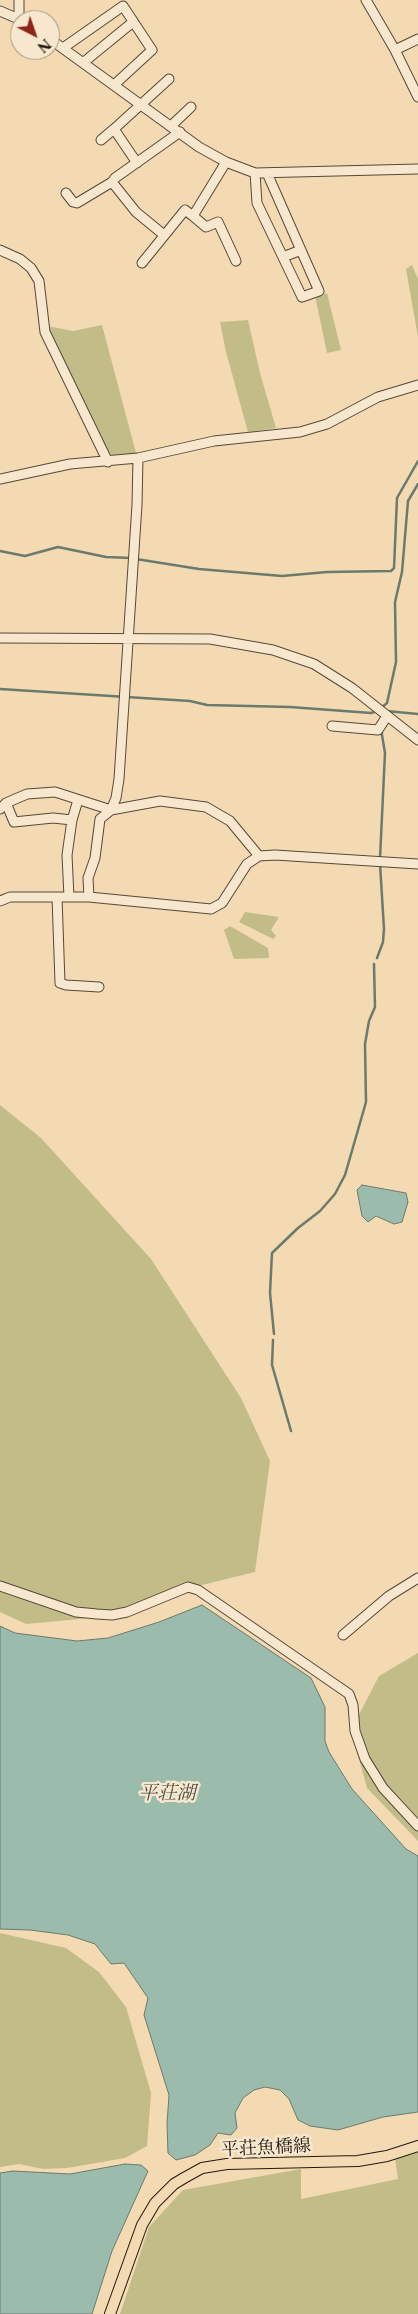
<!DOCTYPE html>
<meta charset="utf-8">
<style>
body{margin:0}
#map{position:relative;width:418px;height:2314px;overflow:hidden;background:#f3dab3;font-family:"Libre Caslon Text",serif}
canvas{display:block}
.north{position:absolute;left:10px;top:10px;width:50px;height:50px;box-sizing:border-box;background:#f7e7ce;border:1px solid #a29482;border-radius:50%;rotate:139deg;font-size:14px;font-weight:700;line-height:20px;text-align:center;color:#221810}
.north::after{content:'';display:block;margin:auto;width:18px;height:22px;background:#8f2418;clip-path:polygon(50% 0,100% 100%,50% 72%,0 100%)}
</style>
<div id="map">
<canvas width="418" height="2314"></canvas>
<div class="north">N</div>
</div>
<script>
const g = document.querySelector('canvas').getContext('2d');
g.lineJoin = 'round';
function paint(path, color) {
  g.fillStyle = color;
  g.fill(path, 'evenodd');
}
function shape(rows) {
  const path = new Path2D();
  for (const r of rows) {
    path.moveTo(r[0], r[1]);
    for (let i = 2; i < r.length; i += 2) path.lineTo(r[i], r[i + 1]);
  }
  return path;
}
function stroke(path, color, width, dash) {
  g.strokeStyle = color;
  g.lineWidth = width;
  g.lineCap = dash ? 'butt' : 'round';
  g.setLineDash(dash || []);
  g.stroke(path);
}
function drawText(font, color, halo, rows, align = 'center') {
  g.font = font + ' "Libre Caslon Text","Noto Serif JP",serif';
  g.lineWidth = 5;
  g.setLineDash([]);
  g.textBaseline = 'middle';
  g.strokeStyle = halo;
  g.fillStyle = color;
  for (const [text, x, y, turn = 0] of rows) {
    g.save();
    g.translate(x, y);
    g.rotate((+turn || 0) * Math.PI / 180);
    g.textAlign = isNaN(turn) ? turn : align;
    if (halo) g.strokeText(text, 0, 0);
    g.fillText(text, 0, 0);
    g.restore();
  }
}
const green = shape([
 [412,265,418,279,418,337,406,269],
 [327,293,341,350,327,353,315,296],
 [248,320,260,373,276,428,248,432,226,352,220,322],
 [102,325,136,453,116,457,109,453,47,326,73,331],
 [245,912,279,917,271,930,276,936,273,939,239,922],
 [230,926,268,948,269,958,234,959,224,930],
 [0,1105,41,1138,151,1259,241,1398,270,1461,255,1572,190,1588,122,1615,26,1624,0,1612],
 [418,1653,418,1841,367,1788,351,1730,379,1676],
 [0,1933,66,1948,99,1972,126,2007,151,2093,147,2146,125,2158,67,2168,43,2169,19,2164,0,2167],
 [418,2148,418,2314,120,2314,149,2227,183,2190,301,2169,301,2199,398,2179,395,2158]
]);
const water = shape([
 [362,1185,406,1193,408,1202,402,1222,394,1224,376,1216,368,1222,362,1216,357,1190,362,1185],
 [202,1605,311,1678,325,1707,325,1741,329,1752,352,1789,406,1849,418,1856,418,2112,383,2117,338,2130,310,2126,298,2120,289,2099,280,2090,265,2087,254,2090,243,2098,235,2113,237,2128,231,2135,218,2133,210,2145,195,2155,176,2160,168,2153,167,2124,169,2095,144,2015,148,1998,124,1963,111,1964,95,1944,68,1935,30,1930,0,1929,0,1626,15,1633,77,1641,108,1638,159,1622,202,1605],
 [125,2164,141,2165,148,2171,112,2251,92,2314,0,2314,0,2173,13,2171,70,2174,125,2164]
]);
const stream = shape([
 [0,551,25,556,58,547,106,557,131,558],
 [136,559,199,569,282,576,327,572,391,571,394,568,397,498,418,461],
 [0,689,190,701,207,705,290,707,371,713,377,711],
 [381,708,387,703,396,662,395,602,402,572,408,501,418,484],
 [386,711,418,714],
 [380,858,385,753,381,729],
 [377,958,383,942,384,929,380,864],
 [274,1334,270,1293,272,1253,298,1228,320,1211,335,1194,345,1175,360,1123,366,1102,365,1044,369,1021,375,1007,374,964],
 [273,1340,272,1365,291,1431]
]);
const minor = shape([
 [19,0,19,19],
 [366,0,395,50],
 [0,11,21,20],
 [50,39,199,147,226,162,255,173,418,169],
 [418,39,395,50,418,97],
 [63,48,123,6,152,50,114,85],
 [84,62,133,22],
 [171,126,191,107],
 [101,140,114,129],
 [226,162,193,216,206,227,218,222,236,261],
 [137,163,114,129,169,79],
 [255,173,257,203,302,297,319,291,267,173],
 [112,182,136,212,164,235],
 [66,193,73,202,77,203,112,182,115,178,180,132],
 [0,250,20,259,31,268,39,281,45,332,108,462],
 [283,257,301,250],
 [142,263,185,210,193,216],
 [0,479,70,464,138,458,214,441,300,432,327,424,378,397,418,385],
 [0,638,210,639,273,650,314,664,352,688,418,740],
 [332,726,378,730,387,716],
 [6,803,14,822,53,818,72,820],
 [0,809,6,803,27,794,55,792,111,810,160,801,206,807,230,821,259,856],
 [57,897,60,983,66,985,99,987],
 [69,897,67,855,72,820,78,800],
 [89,897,88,878,95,858,100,819,111,810,116,798,119,779,137,505,138,458],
 [0,901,10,897,89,897,211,909,222,903,247,864,259,856,275,855,418,864],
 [0,1586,76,1612,97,1614,112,1615,127,1612,188,1587,198,1590,349,1694,353,1705,355,1731,365,1759,383,1788,418,1826],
 [343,1635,389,1596,418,1578]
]);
const major = shape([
 [110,2314,142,2225,155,2203,174,2184,184,2178,202,2168,227,2164,358,2161,387,2156,418,2146]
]);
const streetNames = [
 ["平荘魚橋線",266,2148,-3]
];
const waterNames = [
 ["平荘湖",167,1794]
];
paint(green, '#c2bd88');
paint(water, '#9bbbad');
stroke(water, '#6b7a6e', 1);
stroke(stream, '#6b7a6e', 2.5);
stroke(minor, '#564839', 11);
stroke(major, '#221810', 12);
stroke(minor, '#f7e7ce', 9);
stroke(major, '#f3dab3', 10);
drawText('18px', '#221810', '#f7e7ce', streetNames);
drawText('italic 19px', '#4c5147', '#f7e7ce', waterNames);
</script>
